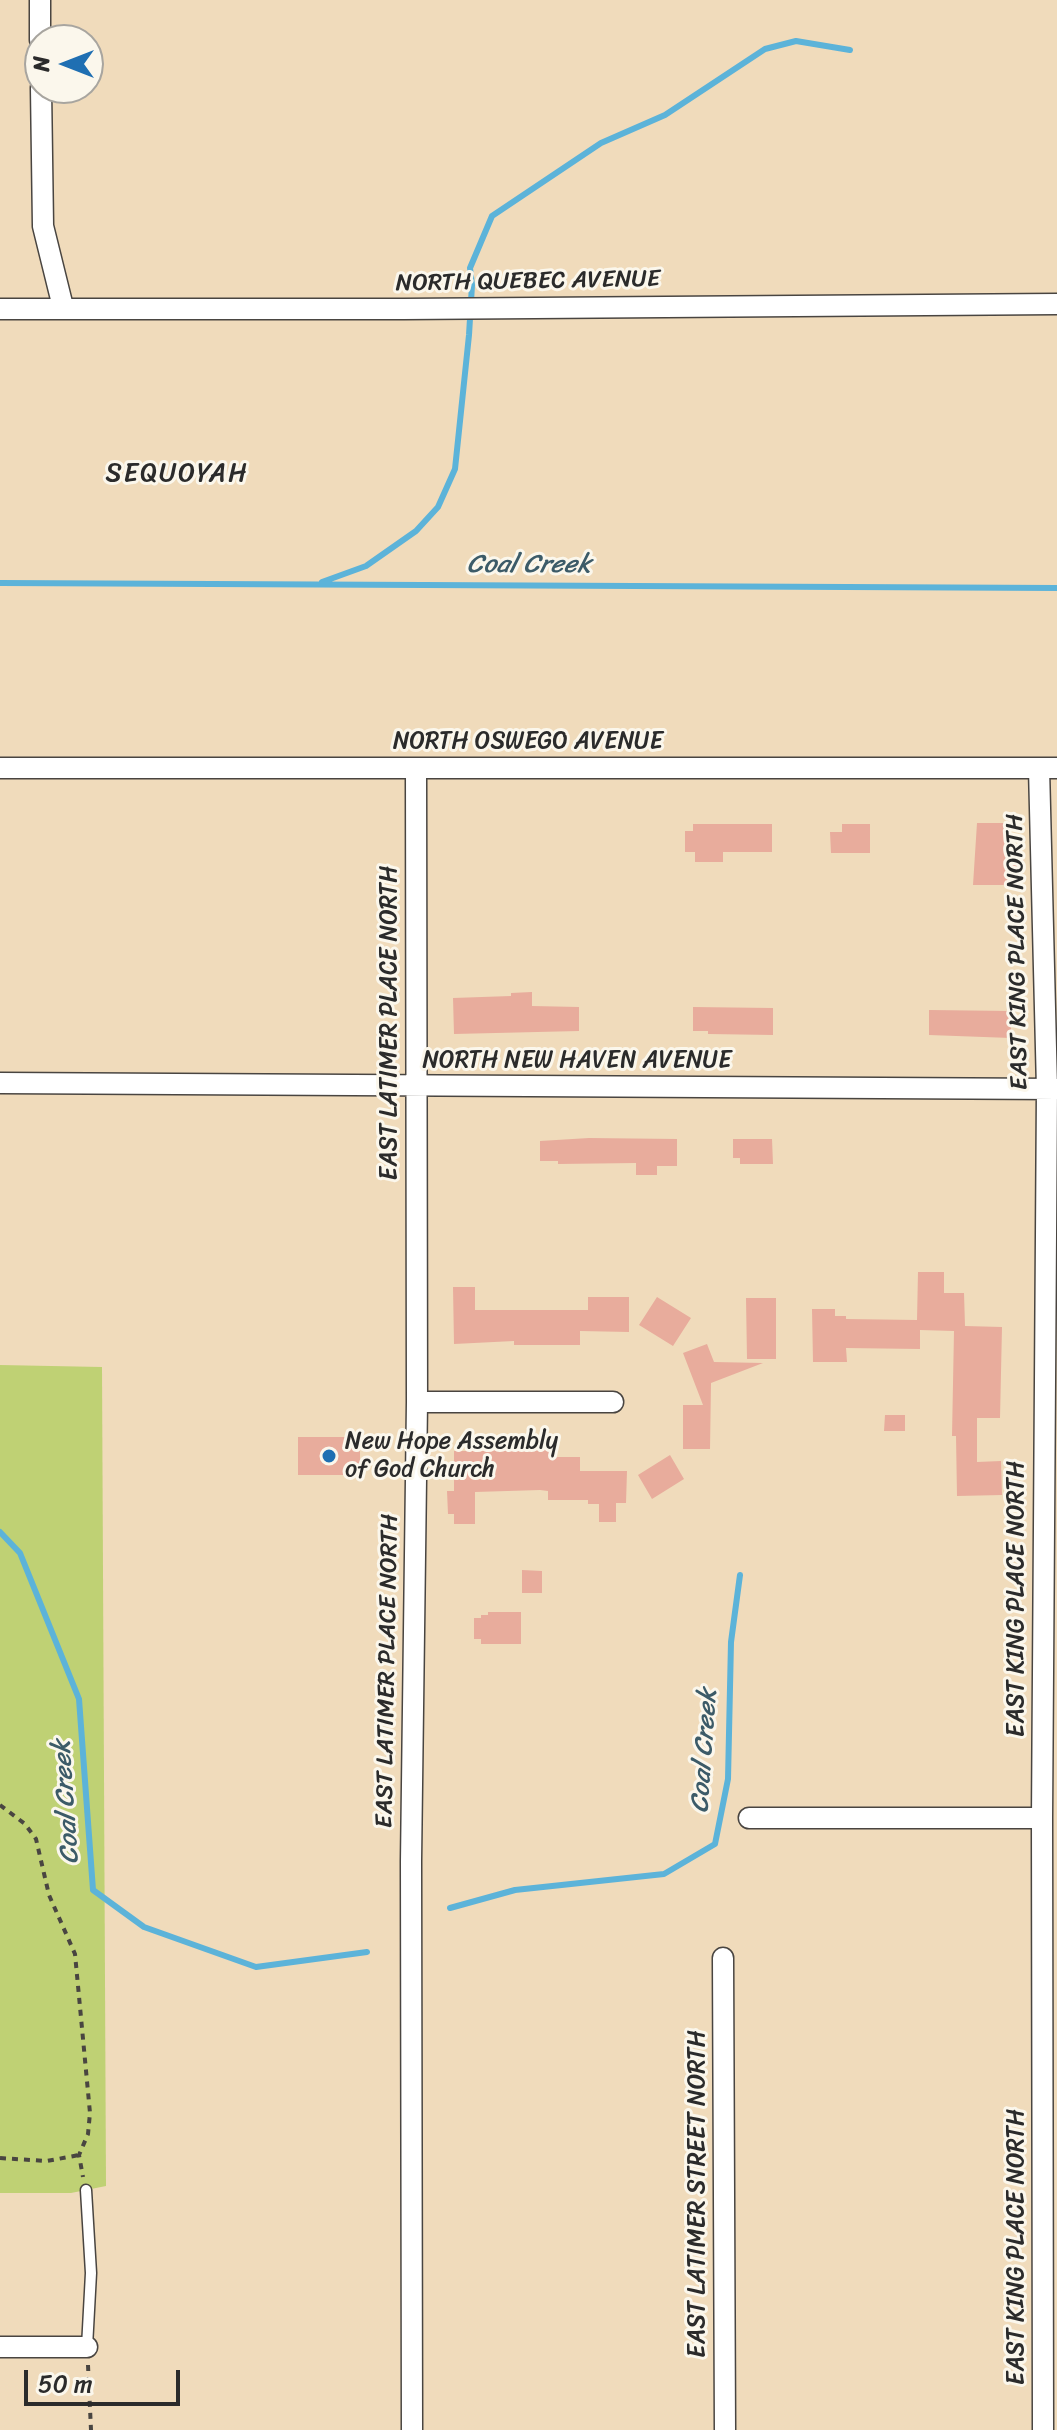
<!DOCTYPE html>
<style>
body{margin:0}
#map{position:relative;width:1057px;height:2430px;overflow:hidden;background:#f0dbbb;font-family:Sriracha,sans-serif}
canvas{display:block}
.north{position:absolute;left:24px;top:24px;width:80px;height:80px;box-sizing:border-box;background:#fbf7ec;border:2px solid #a8a59f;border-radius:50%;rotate:270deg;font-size:22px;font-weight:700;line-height:32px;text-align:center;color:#2b2b2b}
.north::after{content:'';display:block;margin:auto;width:28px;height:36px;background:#1f6fb2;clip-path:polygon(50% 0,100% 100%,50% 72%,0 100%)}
.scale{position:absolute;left:24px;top:2370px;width:156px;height:36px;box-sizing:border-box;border:4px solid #2b2b2b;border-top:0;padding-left:10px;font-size:24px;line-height:28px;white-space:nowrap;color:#2b2b2b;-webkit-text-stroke:6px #fbf7ec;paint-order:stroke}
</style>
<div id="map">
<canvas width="1057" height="2430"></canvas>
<div class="north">N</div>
<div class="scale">50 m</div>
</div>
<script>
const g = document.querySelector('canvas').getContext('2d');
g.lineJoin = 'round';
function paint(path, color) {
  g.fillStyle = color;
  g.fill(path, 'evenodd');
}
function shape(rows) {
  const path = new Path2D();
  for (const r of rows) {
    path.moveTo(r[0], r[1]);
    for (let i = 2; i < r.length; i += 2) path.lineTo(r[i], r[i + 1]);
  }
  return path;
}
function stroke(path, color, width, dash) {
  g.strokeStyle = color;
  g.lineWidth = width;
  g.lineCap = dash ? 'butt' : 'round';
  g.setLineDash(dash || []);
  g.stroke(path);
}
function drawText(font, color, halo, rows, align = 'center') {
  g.font = font + ' Sriracha,sans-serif';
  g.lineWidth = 6;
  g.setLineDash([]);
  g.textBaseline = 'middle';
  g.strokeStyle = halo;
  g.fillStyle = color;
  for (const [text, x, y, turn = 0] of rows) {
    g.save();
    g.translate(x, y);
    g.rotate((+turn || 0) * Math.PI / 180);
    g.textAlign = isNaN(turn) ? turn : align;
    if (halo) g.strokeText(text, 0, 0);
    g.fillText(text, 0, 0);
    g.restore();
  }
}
const green = shape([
 [0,1365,102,1367,106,2186,71,2193,0,2193]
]);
const stream = shape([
 [322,582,366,566,416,531,438,507,455,469,469,335,472,285,470,268,492,216,601,143,665,115,765,49,796,41,850,50],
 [0,583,1057,588],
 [0,1532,20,1553,79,1699,93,1890,144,1927,256,1967,367,1952],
 [450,1908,515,1890,664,1874,715,1844,728,1779,731,1642,740,1575]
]);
const building = shape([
 [977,823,1009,823,1009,851,1024,852,1023,875,1014,875,1014,885,973,885],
 [693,824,772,824,772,852,723,852,723,862,695,862,695,852,685,852,685,831,693,831],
 [842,824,870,824,870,853,831,853,830,832,842,832],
 [532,992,532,1006,579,1007,579,1031,454,1034,453,998,511,996,511,993],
 [693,1007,773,1008,773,1035,708,1034,708,1031,693,1031],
 [929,1010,1011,1011,1011,1038,929,1035],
 [589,1138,677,1139,677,1166,657,1166,657,1175,636,1175,636,1163,558,1164,558,1161,540,1161,540,1141],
 [733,1139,772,1139,773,1164,740,1164,740,1158,733,1158],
 [918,1272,944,1272,944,1293,964,1293,965,1326,1002,1327,1000,1418,977,1418,977,1462,1001,1461,1002,1495,957,1496,956,1436,952,1436,954,1331,920,1330,920,1349,846,1348,847,1362,813,1362,812,1309,835,1309,835,1316,846,1316,846,1319,917,1320],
 [453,1287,475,1287,475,1310,588,1310,588,1297,629,1297,629,1332,580,1331,580,1345,514,1345,514,1341,454,1344],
 [657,1297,691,1318,673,1346,639,1325],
 [746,1298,776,1298,776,1359,747,1359],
 [707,1344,714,1362,763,1363,711,1383,710,1449,683,1449,683,1405,703,1405,683,1353],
 [885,1415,905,1415,905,1431,884,1431],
 [298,1437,360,1437,360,1475,298,1475],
 [493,1438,550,1439,550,1457,580,1457,580,1471,627,1471,626,1503,616,1503,616,1522,599,1522,599,1504,588,1504,588,1500,548,1500,548,1491,540,1490,475,1492,475,1524,454,1524,454,1514,448,1514,447,1491,454,1491,454,1451,493,1451],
 [670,1455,684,1479,652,1499,638,1475],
 [522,1570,542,1571,542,1593,522,1593],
 [488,1612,521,1612,521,1644,481,1644,481,1639,474,1639,474,1618,481,1618,481,1615,488,1615]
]);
const path = shape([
 [0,1805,25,1824,36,1839,49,1895,75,1954,90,2113,88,2134,79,2155,83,2177],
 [0,2158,47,2161,79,2155],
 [88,2365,91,2430]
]);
const lane = shape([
 [86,2190,91,2273,87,2347]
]);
const street = shape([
 [40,0,40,40],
 [41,88,43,226,63,307],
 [0,309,404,309,1057,304],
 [0,768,1057,768],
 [1039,768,1047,1089,1042,1818,1043,2430],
 [0,1083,1057,1089],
 [417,1402,613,1402],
 [749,1818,1042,1818],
 [723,1958,725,2430],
 [0,2347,87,2347],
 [412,2430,411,1861,417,1402,416,768]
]);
const markers = [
 [329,1456,8,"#1f6fb2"]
];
const streetNames = [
 ["NORTH QUEBEC AVENUE",528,282,-1],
 ["NORTH OSWEGO AVENUE",528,742],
 ["EAST KING PLACE NORTH",1018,952,-91],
 ["EAST LATIMER PLACE NORTH",390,1023,-90],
 ["NORTH NEW HAVEN AVENUE",577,1061],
 ["EAST KING PLACE NORTH",1017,1599,-90],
 ["EAST LATIMER PLACE NORTH",388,1671,-89],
 ["EAST LATIMER STREET NORTH",698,2194,-90],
 ["EAST KING PLACE NORTH",1017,2247,-90]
];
const poiNames = [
 ["New Hope Assembly",345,1442],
 ["of God Church",345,1470]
];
const neighbourhoodNames = [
 ["SEQUOYAH",177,474]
];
const waterNames = [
 ["Coal Creek",529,565],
 ["Coal Creek",705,1751,-86],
 ["Coal Creek",67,1802,-94]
];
paint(green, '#bfd174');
stroke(stream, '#5cb3d9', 6);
paint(building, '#e8ac9c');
stroke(lane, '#494541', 13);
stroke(street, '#494541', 23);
stroke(path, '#494541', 4, [6, 6]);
stroke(lane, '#fff', 10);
stroke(street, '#fff', 20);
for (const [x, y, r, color] of markers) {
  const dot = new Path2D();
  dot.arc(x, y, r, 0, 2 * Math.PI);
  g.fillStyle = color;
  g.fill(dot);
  stroke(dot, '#fbf7ec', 3);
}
drawText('24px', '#2b2b2b', '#fbf7ec', streetNames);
drawText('24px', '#2b2b2b', '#fbf7ec', poiNames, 'left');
g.letterSpacing = '2px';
drawText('26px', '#2b2b2b', '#fbf7ec', neighbourhoodNames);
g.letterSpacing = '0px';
drawText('italic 26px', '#3c5b68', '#fbf7ec', waterNames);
</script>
